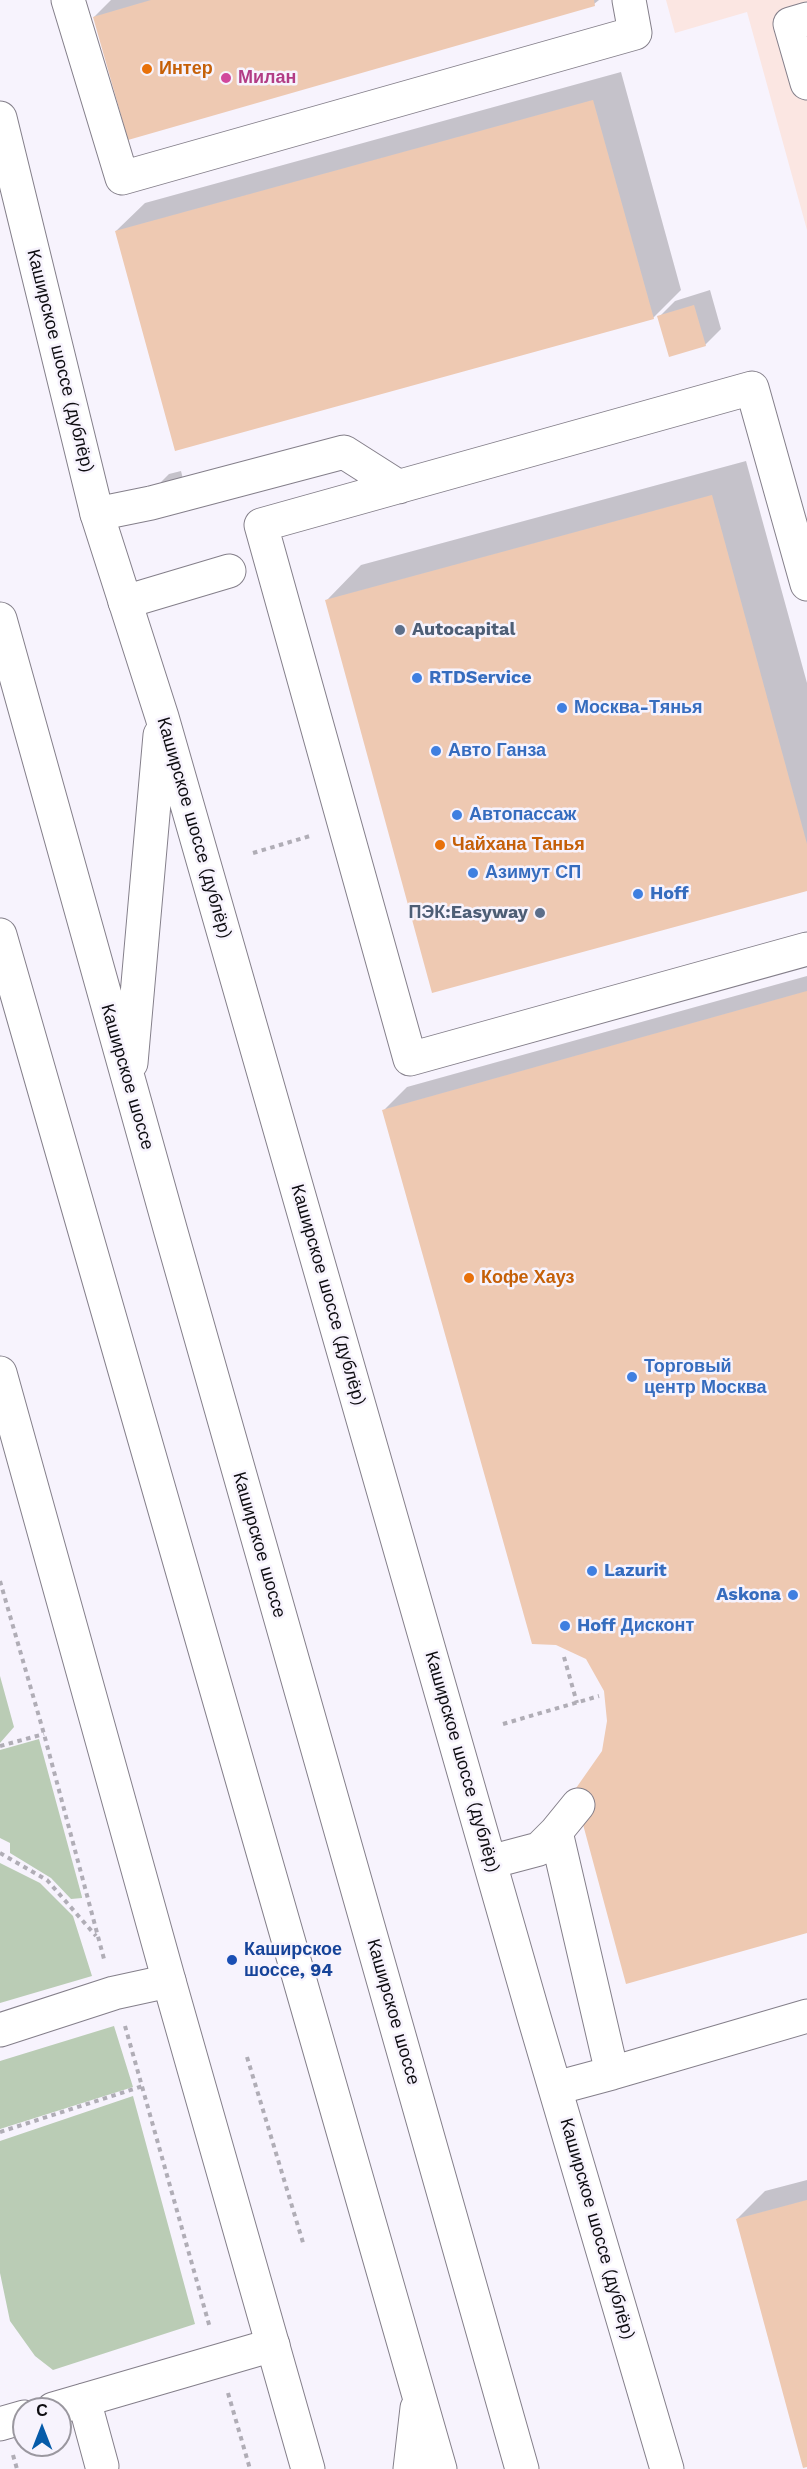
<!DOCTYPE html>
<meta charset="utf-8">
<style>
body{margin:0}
#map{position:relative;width:807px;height:2469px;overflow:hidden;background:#f7f3fd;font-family:"Work Sans",sans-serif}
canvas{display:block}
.north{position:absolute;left:12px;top:2397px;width:60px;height:60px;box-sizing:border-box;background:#f7f3fd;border:2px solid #9a979f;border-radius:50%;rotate:0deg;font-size:16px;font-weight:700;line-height:24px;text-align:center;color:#0e0d11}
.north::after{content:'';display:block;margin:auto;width:21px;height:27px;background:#065ba9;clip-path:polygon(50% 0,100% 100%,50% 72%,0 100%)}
</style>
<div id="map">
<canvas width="807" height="2469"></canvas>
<div class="north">С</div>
</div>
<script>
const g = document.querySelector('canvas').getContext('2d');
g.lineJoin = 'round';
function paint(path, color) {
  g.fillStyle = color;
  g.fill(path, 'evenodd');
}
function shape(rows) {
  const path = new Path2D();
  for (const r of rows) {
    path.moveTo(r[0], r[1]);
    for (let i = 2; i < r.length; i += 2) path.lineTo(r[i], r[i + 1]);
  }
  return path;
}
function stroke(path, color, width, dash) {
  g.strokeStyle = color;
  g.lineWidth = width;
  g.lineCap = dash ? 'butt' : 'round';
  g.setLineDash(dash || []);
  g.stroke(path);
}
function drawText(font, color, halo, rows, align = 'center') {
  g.font = font + ' "Work Sans",sans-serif';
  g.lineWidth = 5;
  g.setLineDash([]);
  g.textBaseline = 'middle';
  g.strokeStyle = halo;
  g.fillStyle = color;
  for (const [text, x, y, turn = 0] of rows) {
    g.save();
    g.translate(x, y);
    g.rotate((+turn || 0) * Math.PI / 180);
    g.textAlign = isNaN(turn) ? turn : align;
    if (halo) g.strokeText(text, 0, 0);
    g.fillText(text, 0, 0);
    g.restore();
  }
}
const industrial = shape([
 [666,0,807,0,807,230,747,12,675,33]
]);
const green = shape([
 [0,1676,14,1727,0,1743],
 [39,1739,82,1897,82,1898,71,1899,51,1878,10,1853,10,1843,0,1838,0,1750],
 [0,1863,40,1883,73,1916,92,1976,0,2003],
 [114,2026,133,2087,0,2129,0,2061],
 [133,2096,195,2324,53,2370,35,2356,10,2321,0,2273,0,2141]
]);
const shadow = shape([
 [111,0,599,0,594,4,94,17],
 [621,72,681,290,653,318,116,231,145,203],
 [710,290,721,329,705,345,659,317,675,301],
 [746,461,807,683,807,889,327,600,361,565],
 [181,471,183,479,163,490,161,482,169,474],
 [807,976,807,1932,609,1721,605,1690,384,1110,407,1087],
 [807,2180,807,2465,737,2219,765,2191]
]);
const building = shape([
 [151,0,594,0,595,6,128,140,93,17],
 [593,100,654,319,175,451,115,231],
 [694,305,706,346,669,357,657,316],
 [712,495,807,844,807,891,432,993,325,600],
 [807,991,807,1933,626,1984,574,1791,602,1751,607,1721,604,1691,586,1659,556,1645,532,1644,382,1110],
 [807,2200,807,2467,803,2468,736,2219]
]);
const path = shape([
 [253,853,310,836],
 [0,1581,44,1734,104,1959],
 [564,1657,577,1703],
 [503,1724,599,1696],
 [0,1746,44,1734],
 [0,1853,47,1880,96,1936],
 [125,2026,210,2328],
 [247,2057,304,2246],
 [0,2132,143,2086],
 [228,2393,250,2469],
 [13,2455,17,2469]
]);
const minor = shape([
 [68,0,122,178,635,33,629,0],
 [807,19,790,24,807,83],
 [97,514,151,503,344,452,399,487],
 [807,584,752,388,261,525,410,1059,807,949],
 [125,602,229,571],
 [556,1832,578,1805],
 [490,1862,539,1849,556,1832,612,2073,807,2016],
 [0,2030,114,1993,169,1981],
 [556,2088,612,2073],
 [84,2400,102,2466],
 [53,2409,273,2345],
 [0,2424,24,2417]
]);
const major = shape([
 [0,118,97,514,162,717,534,2017,667,2469],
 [0,619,171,1232,522,2469],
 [0,935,440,2469],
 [131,1063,160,735],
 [0,1373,169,1981,308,2469],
 [410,2469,417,2408]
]);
const markers = [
 [147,69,6,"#e8710a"],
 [226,78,6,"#d1479c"],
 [400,630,6,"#5c6f8a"],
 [417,678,6,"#3f7fe0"],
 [562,708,6,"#3f7fe0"],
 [436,751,6,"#3f7fe0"],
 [457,815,6,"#3f7fe0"],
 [440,845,6,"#e8710a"],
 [473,873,6,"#3f7fe0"],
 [638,894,6,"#3f7fe0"],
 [540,913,6,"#5c6f8a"],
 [469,1278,6,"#e8710a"],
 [632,1377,6,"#3f7fe0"],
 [592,1571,6,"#3f7fe0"],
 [793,1595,6,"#3f7fe0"],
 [565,1626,6,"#3f7fe0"],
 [232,1960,6,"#1a4fb4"]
];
const foodNames = [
 ["Интер",159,69],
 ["Чайхана Танья",452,845],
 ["Кофе Хауз",481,1278]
];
const hotelNames = [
 ["Милан",238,78]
];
const streetNames = [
 ["Каширское шоссе (дублёр)",60,361,76],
 ["Каширское шоссе (дублёр)",194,828,74],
 ["Каширское шоссе",127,1077,74],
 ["Каширское шоссе (дублёр)",328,1295,74],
 ["Каширское шоссе",259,1545,74],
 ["Каширское шоссе (дублёр)",462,1762,74],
 ["Каширское шоссе",393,2012,74],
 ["Каширское шоссе (дублёр)",597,2229,74]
];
const serviceNames = [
 ["Autocapital",412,630],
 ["ПЭК:Easyway",528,913,"right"]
];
const shopNames = [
 ["RTDService",429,678],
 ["Москва-Тянья",574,708],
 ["Авто Ганза",448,751],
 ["Автопассаж",469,815],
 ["Азимут СП",485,873],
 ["Hoff",650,894],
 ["Торговый",644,1367],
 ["центр Москва",644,1388],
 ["Lazurit",604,1571],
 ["Askona",781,1595,"right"],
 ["Hoff Дисконт",577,1626]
];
const transitNames = [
 ["Каширское",244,1950],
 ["шоссе, 94",244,1971]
];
paint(industrial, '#fbe6e2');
paint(green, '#baccb5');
paint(shadow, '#0003');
paint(building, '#eec9b2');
stroke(minor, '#847f8a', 35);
stroke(major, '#847f8a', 35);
stroke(path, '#b0adb6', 4, [4.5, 4.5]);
stroke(minor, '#fff', 33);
stroke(major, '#fff', 33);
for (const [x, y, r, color] of markers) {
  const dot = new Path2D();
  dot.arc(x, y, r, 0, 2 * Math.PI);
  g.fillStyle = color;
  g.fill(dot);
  stroke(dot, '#f7f3fd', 2);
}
drawText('bold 18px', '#c56008', '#f7f3fd', foodNames, 'left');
drawText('bold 18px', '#b23c85', '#f7f3fd', hotelNames, 'left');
drawText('18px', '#0e0d11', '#f7f3fd', streetNames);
drawText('bold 18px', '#4e5e75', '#f7f3fd', serviceNames, 'left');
drawText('bold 18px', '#366cbe', '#f7f3fd', shopNames, 'left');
drawText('bold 18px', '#164399', '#f7f3fd', transitNames, 'left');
</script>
